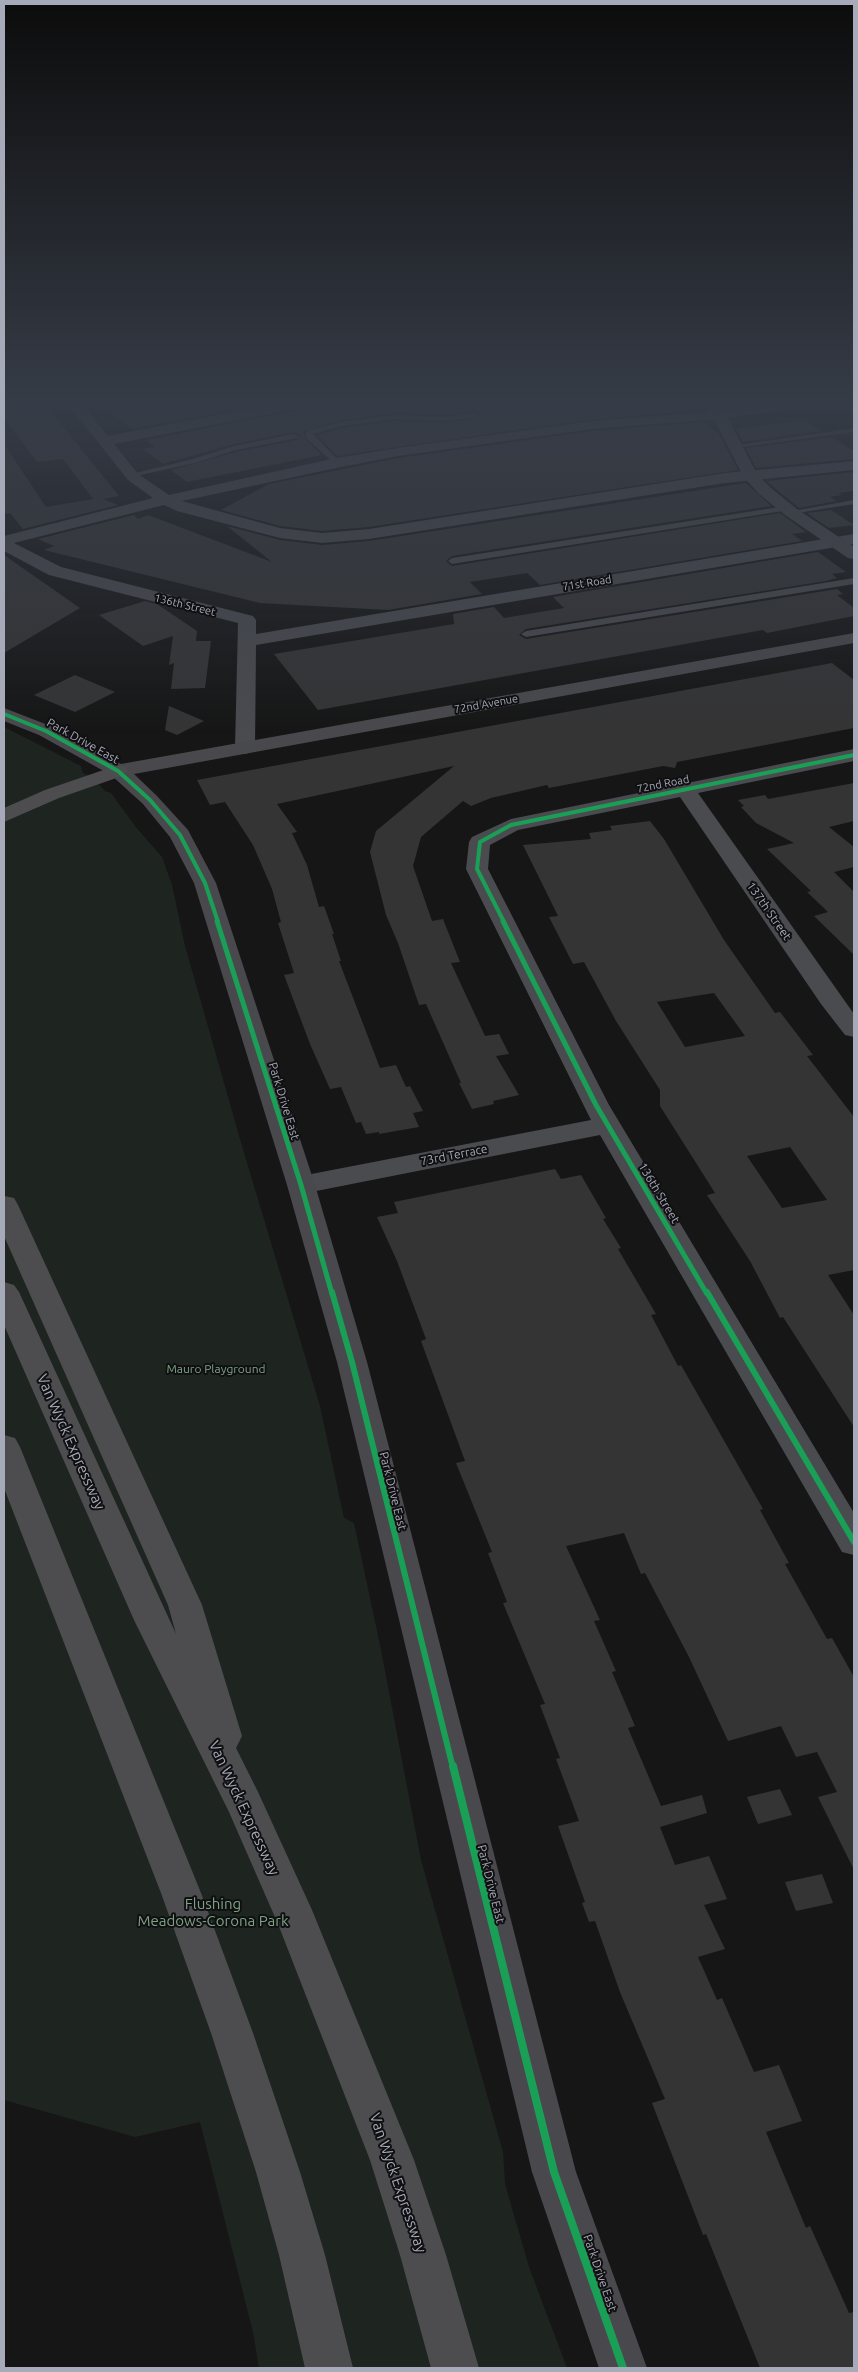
<!DOCTYPE html>
<style>
body{margin:0}
#map{position:relative;width:858px;height:2372px;overflow:hidden;background:#161616;font-family:Ubuntu,sans-serif}
canvas{display:block}
.frame{position:absolute;inset:0;border:5px solid #a7aab8;pointer-events:none}
</style>
<div id="map">
<canvas width="858" height="2372"></canvas>
<div class="frame"></div>
</div>
<script>
const g = document.querySelector('canvas').getContext('2d');
g.lineJoin = 'round';
function paint(path, color) {
  g.fillStyle = color;
  g.fill(path, 'evenodd');
}
function shape(rows) {
  const path = new Path2D();
  for (const r of rows) {
    path.moveTo(r[0], r[1]);
    for (let i = 2; i < r.length; i += 2) path.lineTo(r[i], r[i + 1]);
  }
  return path;
}
function stroke(path, color, width, dash) {
  g.strokeStyle = color;
  g.lineWidth = width;
  g.lineCap = dash ? 'butt' : 'round';
  g.setLineDash(dash || []);
  g.stroke(path);
}
function drawText(font, color, halo, rows, align = 'center') {
  g.font = font + ' Ubuntu,sans-serif';
  g.lineWidth = 4;
  g.setLineDash([]);
  g.textBaseline = 'middle';
  g.strokeStyle = halo;
  g.fillStyle = color;
  for (const [text, x, y, turn = 0] of rows) {
    g.save();
    g.translate(x, y);
    g.rotate((+turn || 0) * Math.PI / 180);
    g.textAlign = isNaN(turn) ? turn : align;
    if (halo) g.strokeText(text, 0, 0);
    g.fillText(text, 0, 0);
    g.restore();
  }
}
const green = shape([
 [4,727,81,766,83,773,94,779,105,791,111,793,135,826,162,857,172,885,185,946,242,1146,320,1406,344,1518,354,1523,380,1645,421,1860,503,2152,505,2184,529,2267,567,2368,259,2368,253,2332,200,2122,135,2137,4,2100]
]);
const building = shape([
 [4,403,44,403,119,496,103,499,118,505,23,529,10,513,4,514,4,444,46,507,93,499,63,459,37,462,4,418],
 [98,403,269,403,132,429],
 [313,403,683,403,692,411,592,419,337,456,317,435,342,428,396,421,446,423,477,419,479,413,474,411,446,415,396,413,342,420,304,431,304,438,322,455,187,482,171,470,236,452,297,440,300,435,294,432,234,444,163,464,143,449,155,447,146,440,304,409],
 [804,420,822,431,743,442,736,429],
 [704,422,716,432,718,432,738,470,369,527,322,531,280,526,221,510,269,484,398,458,592,431],
 [832,437,854,451,854,459,756,468,746,448],
 [854,472,854,491,839,493,842,495,830,497,837,501,799,508,766,481],
 [746,483,771,506,452,556,446,561,452,566,780,513,806,532,792,534,802,541,540,585,527,573,470,582,482,594,388,610,260,603,44,550,54,546,38,539,134,515,138,519,148,515,272,562,227,526,280,540,322,545,369,541],
 [831,510,854,525,829,528,807,513],
 [818,552,846,572,832,574,837,578,826,581,526,629,519,635,526,639,837,589,843,594,837,595,854,608,854,616,767,633,763,630,318,710,274,654,454,624,453,614,494,607,504,618,564,608,553,597],
 [4,555,80,608,4,653],
 [145,601,157,604,197,631,196,641,211,641,205,688,171,689,174,663,169,665,173,636,143,646,99,615],
 [832,663,854,680,854,728,677,762,675,768,663,766,549,788,547,785,491,798,471,806,463,801,421,837,413,866,432,921,443,919,460,962,451,963,485,1036,499,1034,509,1054,496,1056,519,1095,493,1101,494,1104,472,1109,459,1083,461,1083,426,1004,419,1005,398,943,386,915,370,852,376,831,454,766,277,804,297,832,292,833,307,865,319,907,324,906,334,934,332,934,341,961,339,961,380,1068,396,1065,406,1087,410,1086,423,1111,413,1113,419,1127,379,1134,379,1132,366,1134,361,1122,356,1123,341,1087,330,1089,310,1044,284,975,294,973,278,923,281,922,272,889,253,845,225,802,210,805,197,780],
 [75,675,115,692,75,712,34,695],
 [169,706,204,721,177,735,165,730],
 [854,783,854,821,829,827,854,847,854,867,834,872,854,892,854,955,814,916,828,912,807,892,811,891,767,849,794,843,756,823,741,807,744,806,738,800,765,795,768,799],
 [650,821,664,839,724,940,775,1013,780,1012,813,1055,807,1056,854,1117,854,1270,828,1275,854,1315,854,1427,783,1317,780,1318,750,1261,707,1195,715,1193,660,1106,660,1090,616,1021,584,962,573,964,549,917,558,916,523,845,591,839,589,833,612,830,610,826],
 [714,993,745,1036,685,1047,657,1002],
 [790,1147,827,1200,782,1208,747,1156],
 [555,1169,561,1179,581,1175,606,1218,603,1219,621,1248,618,1249,656,1314,651,1315,678,1366,681,1365,763,1509,760,1510,789,1563,785,1564,827,1639,832,1638,854,1677,854,1870,818,1797,837,1792,817,1752,796,1757,781,1726,728,1741,689,1657,645,1573,641,1574,624,1533,566,1546,600,1620,594,1621,616,1671,612,1672,635,1726,628,1728,661,1806,702,1795,707,1813,660,1827,675,1865,709,1856,727,1899,704,1905,725,1949,698,1957,717,2000,722,1998,754,2072,779,2065,802,2121,766,2132,806,2228,810,2226,849,2313,854,2312,854,2368,760,2368,706,2234,703,2235,652,2103,665,2099,620,1992,595,1921,589,1922,582,1903,585,1902,558,1826,579,1821,556,1759,560,1758,540,1705,545,1704,503,1603,507,1602,488,1553,492,1552,456,1463,465,1461,421,1341,426,1339,397,1261,377,1217,398,1213,394,1202],
 [780,1789,792,1815,758,1824,747,1797],
 [822,1874,833,1903,796,1911,785,1882]
]);
const lane = shape([
 [474,413,477,413,477,417,446,421,396,419,342,426,313,434,339,461,339,465,336,465,305,437,306,431,342,422,396,415,446,417,474,413],
 [854,428,854,432,735,448,731,446,854,428],
 [294,434,298,436,297,438,236,450,195,463,131,477,127,475,193,459,234,446,294,434],
 [854,500,854,504,791,514,787,512,854,500],
 [786,506,790,508,789,510,452,564,448,561,452,558,786,506],
 [854,578,854,584,526,637,521,634,526,631,854,578]
]);
const street = shape([
 [67,403,82,403,108,436,280,403,311,403,304,407,114,444,138,474,169,495,336,458,398,448,592,421,719,411,775,403,815,403,808,407,719,419,592,429,398,456,336,468,182,501,280,528,322,533,369,529,725,473,854,461,854,470,725,483,369,539,322,543,280,538,177,511,164,505,14,543,61,567,253,616,256,620,256,634,854,534,854,544,256,645,255,748,252,752,245,754,238,752,235,748,238,623,49,575,4,551,4,536,153,498,128,480,67,403],
 [854,749,854,761,698,793,854,1014,854,1037,845,1035,821,1004,680,797,518,830,490,845,488,869,609,1105,854,1513,854,1555,842,1552,600,1135,301,1194,291,1191,287,1185,291,1179,301,1176,591,1120,466,869,469,842,472,837,511,819,854,749]
]);
const secondary = shape([
 [706,403,720,403,749,459,757,474,771,488,797,509,854,547,854,559,848,558,785,515,759,494,743,476,706,403],
 [854,633,854,643,134,774,157,796,188,830,216,883,315,1185,367,1362,576,2172,647,2368,599,2368,532,2172,337,1362,287,1185,194,883,170,837,143,804,111,775,39,735,4,721,4,708,53,727,121,764,854,633]
]);
const highway = shape([
 [118,765,125,767,128,771,125,775,59,798,4,822,4,808,45,790,118,765],
 [4,1196,14,1198,18,1205,202,1605,242,1736,236,1748,258,1792,312,1910,414,2160,446,2255,479,2368,431,2368,400,2255,370,2160,278,1924,229,1812,134,1620,4,1325,4,1282,14,1285,19,1292,176,1634,168,1605,4,1236,4,1196],
 [4,1435,15,1438,20,1447,201,1893,253,2033,300,2172,325,2255,353,2368,305,2368,279,2255,256,2172,211,2033,161,1893,4,1488,4,1435]
]);
const cyclewayFar3 = shape([
 [4,714,46,731,118,771,150,800,180,835,205,883,218,922],
 [504,922,477,869,480,842,511,825,854,755]
]);
const cyclewayFar2 = shape([
 [217,921,301,1185,332,1294],
 [503,921,596,1105,707,1294]
]);
const cyclewayFar1 = shape([
 [332,1292,352,1362,453,1768],
 [707,1292,854,1542]
]);
const cycleway = shape([
 [453,1766,554,2172,623,2368]
]);
const farStreetnames = [
 ["71st Road",587,583,-9],
 ["136th Street",185,605,14],
 ["72nd Avenue",486,704,-10],
 ["72nd Road",663,784,-11]
];
const streetNames = [
 ["Park Drive East",83,741,29],
 ["137th Street",769,911,55],
 ["Park Drive East",284,1101,73],
 ["73rd Terrace",454,1155,-11],
 ["136th Street",659,1193,59],
 ["Park Drive East",393,1491,76],
 ["Park Drive East",491,1884,76],
 ["Park Drive East",600,2273,71]
];
const parkNames = [
 ["Mauro Playground",216,1369]
];
const nearStreetnames = [
 ["Van Wyck Expressway",71,1442,66],
 ["Van Wyck Expressway",244,1808,65],
 ["Van Wyck Expressway",398,2183,71]
];
const nearParknames = [
 ["Flushing",213,1904],
 ["Meadows-Corona Park",213,1921]
];
paint(green, '#1e2520');
paint(building, '#343435');
paint(lane, '#4a4b4f');
paint(street, '#4a4b4f');
paint(secondary, '#49494d');
paint(highway, '#4d4d50');
stroke(cyclewayFar3, '#1a9f57', 4);
stroke(cyclewayFar2, '#1a9f57', 5);
stroke(cyclewayFar1, '#1a9f57', 6);
stroke(cycleway, '#1a9f57', 8);
const sky = g.createLinearGradient(0, 0, 0, 735);
sky.addColorStop(0, '#0c0c0c');
sky.addColorStop(0.55, '#363c47');
sky.addColorStop(1, '#363c4700');
g.fillStyle = sky;
g.fillRect(0, 0, 858, 735);
drawText('11px', '#a7aab8', '#101012', farStreetnames);
drawText('12px', '#a7aab8', '#101012', streetNames);
drawText('12px', '#7da384', '#101012', parkNames);
drawText('15px', '#a7aab8', '#101012', nearStreetnames);
drawText('15px', '#7da384', '#101012', nearParknames);
</script>
